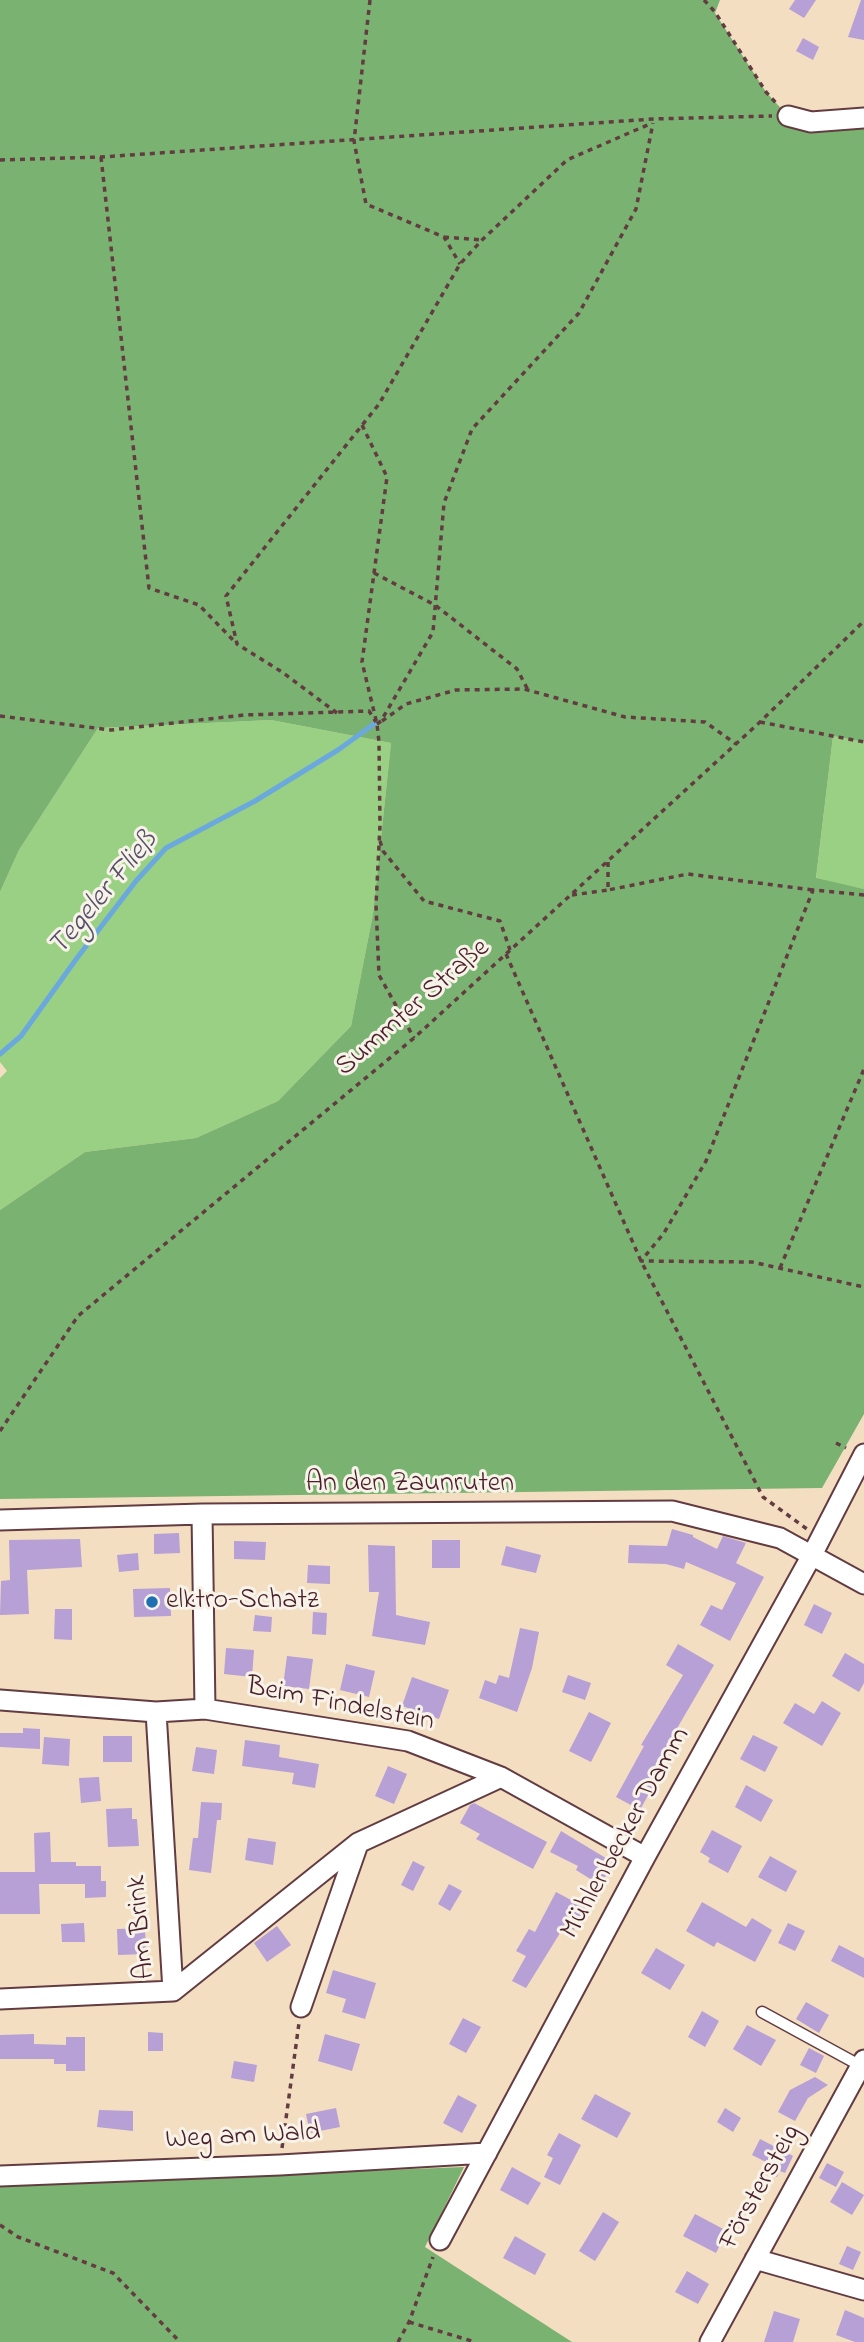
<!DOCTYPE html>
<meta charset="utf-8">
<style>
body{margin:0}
canvas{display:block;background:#f3dec1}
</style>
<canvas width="864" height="2342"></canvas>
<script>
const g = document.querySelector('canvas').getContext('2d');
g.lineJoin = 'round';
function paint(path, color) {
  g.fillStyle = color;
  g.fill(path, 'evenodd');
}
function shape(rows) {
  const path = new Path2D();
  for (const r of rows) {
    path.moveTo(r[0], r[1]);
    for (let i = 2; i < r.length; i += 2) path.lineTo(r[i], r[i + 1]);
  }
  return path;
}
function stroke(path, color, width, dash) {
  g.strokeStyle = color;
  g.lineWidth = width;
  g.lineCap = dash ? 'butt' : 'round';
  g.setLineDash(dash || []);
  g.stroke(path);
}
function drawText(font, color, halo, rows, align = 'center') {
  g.font = font + ' "Indie Flower",sans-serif';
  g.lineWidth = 6;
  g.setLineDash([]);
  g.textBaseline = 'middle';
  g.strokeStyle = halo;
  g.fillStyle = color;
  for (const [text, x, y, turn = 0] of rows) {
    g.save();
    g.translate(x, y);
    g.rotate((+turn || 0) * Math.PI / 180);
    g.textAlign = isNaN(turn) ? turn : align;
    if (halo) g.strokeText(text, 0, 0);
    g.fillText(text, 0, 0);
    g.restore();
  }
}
const green = shape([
 [271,720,391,743,373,914,351,1026,278,1101,196,1138,85,1152,0,1210,0,1078,7,1071,0,1062,0,892,19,850,98,728],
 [833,736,864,742,864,889,816,879]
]);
const forest = shape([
 [0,0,720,0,715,13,766,92,788,116,864,118,864,742,833,736,816,878,864,889,864,1414,822,1488,0,1499,0,1210,85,1152,196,1138,278,1101,351,1026,373,914,391,743,271,720,98,728,19,850,0,892],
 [464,2167,425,2247,572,2342,0,2342,0,2185]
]);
const stream = shape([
 [0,1054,21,1036,77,958,136,881,166,848,255,801,338,750,374,724]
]);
const building = shape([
 [795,0,816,0,804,18,789,9],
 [861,0,864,0,864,40,848,37],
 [803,38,819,47,813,60,796,51],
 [672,1529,693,1535,693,1537,717,1549,723,1536,746,1543,736,1563,764,1577,730,1641,700,1625,711,1605,722,1610,736,1583,686,1562,684,1569,666,1564,628,1563,629,1545,667,1546],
 [179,1533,180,1553,154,1554,154,1534],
 [80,1539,82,1567,27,1570,29,1614,0,1615,1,1581,10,1580,9,1540],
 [432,1540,460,1540,460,1568,432,1568],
 [234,1541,266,1542,265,1560,234,1559],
 [368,1545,395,1546,396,1615,430,1622,425,1645,372,1636,379,1592,369,1592],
 [506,1546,541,1555,536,1573,501,1565],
 [138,1553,139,1570,119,1572,117,1555],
 [308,1565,330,1566,330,1584,307,1583],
 [170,1588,171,1616,134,1617,133,1589],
 [814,1604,832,1613,822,1634,804,1625],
 [55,1609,72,1609,72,1640,54,1639],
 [313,1612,327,1613,326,1635,312,1634],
 [255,1615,272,1617,271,1632,253,1631],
 [520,1628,539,1632,532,1668,517,1712,479,1698,485,1680,496,1684,499,1675,509,1678],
 [678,1644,714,1665,651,1773,658,1777,640,1810,616,1797,644,1746,641,1745,683,1675,666,1665],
 [226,1648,254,1650,252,1677,224,1674],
 [845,1653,864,1664,864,1683,859,1692,832,1676],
 [287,1656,313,1659,309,1689,283,1686],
 [346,1664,375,1671,369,1697,340,1690],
 [568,1675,591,1683,585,1700,562,1692],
 [412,1677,449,1690,439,1719,402,1706],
 [822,1701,841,1713,822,1746,783,1723,795,1703,814,1714],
 [589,1712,611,1723,591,1762,569,1751],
 [23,1728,40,1729,40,1749,0,1747,0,1733,23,1733],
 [753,1735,778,1747,765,1772,740,1759],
 [103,1736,132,1736,132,1762,103,1762],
 [44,1737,70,1739,69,1766,42,1764],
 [245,1740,280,1745,279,1757,319,1764,315,1788,292,1784,294,1773,242,1766],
 [196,1747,217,1750,214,1774,192,1771],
 [388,1766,407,1774,394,1804,375,1796],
 [99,1777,101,1801,81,1803,79,1778],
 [746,1785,773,1800,761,1822,735,1807],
 [201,1802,222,1803,221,1820,217,1820,211,1873,189,1870,193,1838,198,1838],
 [474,1803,547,1842,533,1869,476,1839,480,1834,460,1823,470,1805],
 [132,1808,132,1819,137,1819,139,1846,108,1847,106,1809],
 [712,1830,742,1846,728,1873,708,1862,710,1858,700,1852],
 [561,1831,614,1863,600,1885,576,1870,578,1866,550,1852],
 [50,1832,51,1862,76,1862,76,1866,101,1866,101,1881,106,1881,106,1897,85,1898,85,1884,39,1884,40,1914,0,1914,0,1872,35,1872,34,1833],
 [248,1838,276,1842,273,1865,245,1860],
 [770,1856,797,1871,786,1892,758,1877],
 [413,1861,425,1867,413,1891,401,1885],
 [449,1884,462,1891,450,1911,438,1904],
 [556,1892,586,1908,574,1930,565,1925,526,1988,512,1981,526,1956,516,1951,529,1929,535,1932],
 [702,1902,746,1927,752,1918,772,1930,755,1962,717,1942,714,1947,686,1931],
 [84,1923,85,1942,62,1942,61,1924],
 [788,1923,805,1931,795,1951,778,1943],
 [277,1926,291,1945,267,1962,254,1943],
 [145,1928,146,1954,118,1955,117,1929],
 [839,1945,864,1958,864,1978,831,1961],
 [656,1948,685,1965,670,1990,641,1973],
 [333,1970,376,1983,365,2019,342,2012,346,1999,326,1993],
 [806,2002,829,2015,819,2033,796,2019],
 [702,2011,719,2021,705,2047,688,2037],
 [463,2018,481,2027,466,2053,449,2044],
 [747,2025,776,2040,761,2066,733,2049],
 [148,2032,163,2033,163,2051,148,2051],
 [34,2034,34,2044,66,2045,66,2037,85,2037,85,2071,66,2071,66,2064,54,2064,54,2059,0,2059,0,2035],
 [325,2034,360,2044,352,2071,318,2061],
 [809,2048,824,2056,816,2073,800,2065],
 [234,2061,257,2065,254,2082,231,2078],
 [815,2077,828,2085,808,2098,795,2121,778,2112,790,2090],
 [595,2094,631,2113,617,2138,581,2119],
 [458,2095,477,2105,462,2133,443,2123],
 [336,2108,340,2127,310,2133,306,2114],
 [725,2108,741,2118,733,2132,717,2122],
 [99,2110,133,2111,133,2131,97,2127],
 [559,2133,581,2145,560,2185,544,2177,553,2158,547,2155],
 [760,2139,793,2156,785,2173,780,2171,777,2177,762,2169,766,2162,752,2155],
 [827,2163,844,2172,836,2187,819,2178],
 [512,2167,541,2183,528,2205,500,2190],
 [842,2182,864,2195,852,2215,830,2202],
 [603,2212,619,2222,595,2261,579,2251],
 [695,2214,727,2231,716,2253,683,2236],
 [515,2236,546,2254,535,2275,503,2258],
 [847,2246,861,2252,853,2270,839,2264],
 [687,2271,709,2284,698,2304,675,2292],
 [845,2310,864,2318,864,2342,855,2342,836,2335],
 [774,2311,800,2319,793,2342,764,2342]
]);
const path = shape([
 [370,0,354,141,366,204,444,237,460,264],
 [704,0,715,12,766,92,777,104],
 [101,157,149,588,199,605,235,642],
 [0,160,101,157,653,119,772,116],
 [444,237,482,240],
 [362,425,387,477,362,662,377,724,379,742,380,825,376,905,379,975,414,1038],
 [374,573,435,605,517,669,528,690],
 [337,713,282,672,237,644,226,596,379,404,460,264,482,240,567,160,652,123],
 [0,716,111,730,244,715,369,711,376,722],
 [382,721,406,704,456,690,524,689,625,717,705,722,736,744],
 [760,722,864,742],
 [377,724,381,721,433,632,444,503,472,429,579,313,636,209,653,123],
 [380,841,383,851,424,901,500,921,510,950],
 [608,862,608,890,688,874,813,890],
 [572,895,608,890],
 [864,895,813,890,706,1161,664,1233,641,1261,752,1262,864,1287],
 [506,954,641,1261,763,1497,807,1529],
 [780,1268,864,1069],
 [0,1431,78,1316,414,1038,760,722,864,621],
 [836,1443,846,1448],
 [282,2148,299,2023],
 [0,2225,18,2237,113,2273,180,2342],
 [409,2322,475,2342],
 [398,2342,409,2322,433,2257]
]);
const lane = shape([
 [762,2012,861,2066]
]);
const street = shape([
 [788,116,811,122,864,118],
 [202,1514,205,1709],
 [0,1520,202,1514,672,1511,780,1538,864,1584],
 [0,1700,156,1712,205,1709,408,1741,501,1777,645,1857],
 [156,1712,173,1991,358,1843,501,1777],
 [0,1999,173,1991],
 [301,2007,358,1844],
 [0,2176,280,2165,487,2153],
 [440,2240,645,1857,812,1555,864,1454],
 [755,2259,864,2290],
 [710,2342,864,2060]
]);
const markers = [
 [152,1602,7,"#1f6fb2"]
];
const streetNames = [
 ["Summter Straße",414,1009,-41],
 ["An den Zaunruten",410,1485],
 ["Beim Findelstein",340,1706,11],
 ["Mühlenbecker Damm",627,1834,-61],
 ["Am Brink",143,1927,-95],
 ["Weg am Wald",243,2138,-3],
 ["Förstersteig",762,2188,-61]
];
const poiNames = [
 ["elktro-Schatz",166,1602]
];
const waterNames = [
 ["Tegeler Fließ",105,895,-50]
];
paint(green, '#99d083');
paint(forest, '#7ab271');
stroke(stream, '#6aa8dd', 5);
paint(building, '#b6a0d5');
stroke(lane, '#633c42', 13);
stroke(street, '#633c42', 23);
stroke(path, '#633c42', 3.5, [5, 5]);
stroke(lane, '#fff', 10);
stroke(street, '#fff', 19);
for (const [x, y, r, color] of markers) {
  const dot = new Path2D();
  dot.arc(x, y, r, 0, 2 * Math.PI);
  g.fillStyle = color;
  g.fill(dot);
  stroke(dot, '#f7f3e8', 2.5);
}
drawText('28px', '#4a1f2b', '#f7f3e8', streetNames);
drawText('28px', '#4a1f2b', '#f7f3e8', poiNames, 'left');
drawText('italic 30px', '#554f69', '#f7f3e8', waterNames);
</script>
